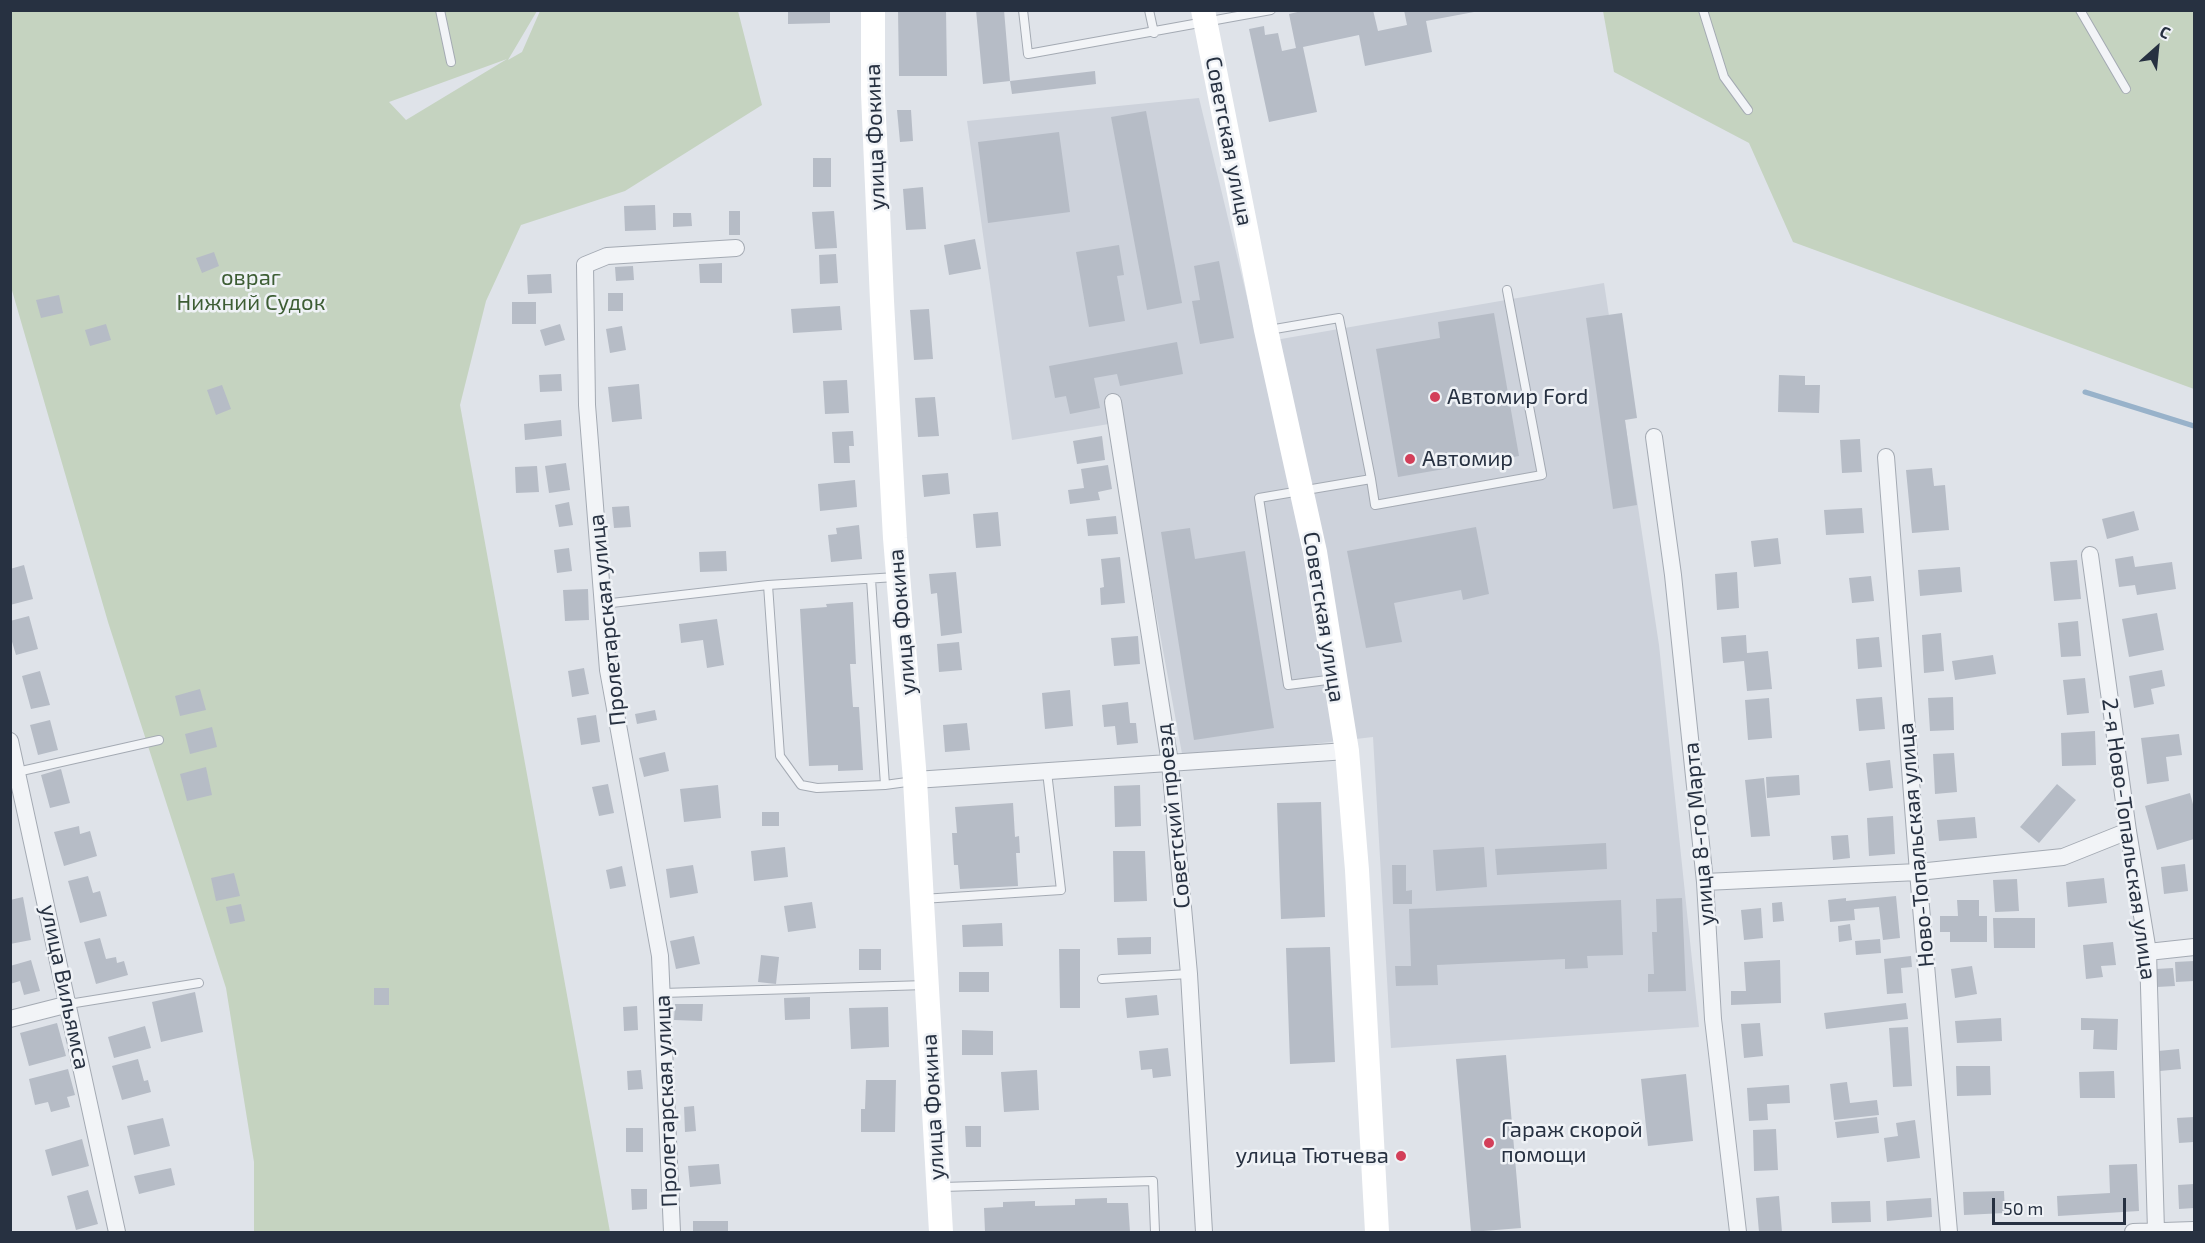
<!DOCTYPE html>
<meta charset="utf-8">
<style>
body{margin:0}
#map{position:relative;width:2205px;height:1243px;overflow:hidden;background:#dfe3e9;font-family:"Exo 2",sans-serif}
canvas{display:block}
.frame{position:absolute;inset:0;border:12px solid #273141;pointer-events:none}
.north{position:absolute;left:2127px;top:18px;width:60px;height:60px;-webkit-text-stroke:4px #eff2f6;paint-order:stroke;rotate:27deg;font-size:16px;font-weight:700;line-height:24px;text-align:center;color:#273141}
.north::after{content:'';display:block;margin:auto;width:21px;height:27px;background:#273141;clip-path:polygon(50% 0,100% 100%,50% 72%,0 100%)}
.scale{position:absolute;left:1992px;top:1198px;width:134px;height:27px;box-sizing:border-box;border:3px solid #273141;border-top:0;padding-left:8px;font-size:18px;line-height:21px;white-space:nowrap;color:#273141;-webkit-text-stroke:4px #eff2f6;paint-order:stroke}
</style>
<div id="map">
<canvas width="2205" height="1243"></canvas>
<div class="frame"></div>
<div class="north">С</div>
<div class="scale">50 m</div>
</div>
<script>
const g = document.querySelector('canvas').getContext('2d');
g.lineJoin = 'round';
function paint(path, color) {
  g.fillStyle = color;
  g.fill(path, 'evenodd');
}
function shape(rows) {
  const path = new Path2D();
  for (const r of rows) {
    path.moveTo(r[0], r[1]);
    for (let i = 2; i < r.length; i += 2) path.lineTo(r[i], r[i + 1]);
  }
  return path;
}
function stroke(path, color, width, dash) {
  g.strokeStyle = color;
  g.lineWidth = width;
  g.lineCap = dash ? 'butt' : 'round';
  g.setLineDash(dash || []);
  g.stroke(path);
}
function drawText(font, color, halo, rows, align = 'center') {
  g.font = font + ' "Exo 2",sans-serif';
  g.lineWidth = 5;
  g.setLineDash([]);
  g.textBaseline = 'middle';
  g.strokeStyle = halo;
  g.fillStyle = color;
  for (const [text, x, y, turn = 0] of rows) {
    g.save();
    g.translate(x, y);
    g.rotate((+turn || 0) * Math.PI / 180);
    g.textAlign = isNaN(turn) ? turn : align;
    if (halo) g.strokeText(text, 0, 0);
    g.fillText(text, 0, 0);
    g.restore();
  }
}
const built = shape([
 [1199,98,1258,343,1604,283,1659,645,1699,1027,1391,1048,1373,737,1183,759,1121,422,1012,440,967,121]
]);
const green = shape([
 [11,11,537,11,508,60,522,52,540,11,738,11,762,105,625,191,521,225,486,301,460,405,610,1232,254,1232,254,1162,226,988,108,622,11,287],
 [507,59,406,120,389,102],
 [1603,11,2194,11,2194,389,1793,242,1749,143,1614,72]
]);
const stream = shape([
 [2085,392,2194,426]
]);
const building = shape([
 [788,10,830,10,830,23,788,24],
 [898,10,946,10,947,76,899,76],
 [976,10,1004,10,1010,81,983,84],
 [1306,10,1373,10,1378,31,1407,25,1404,10,1474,12,1426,21,1432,52,1365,66,1359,35,1303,47,1317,112,1269,122,1249,29,1264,26,1265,35,1278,33,1282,51,1296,48,1289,14],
 [1095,71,1096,84,1012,94,1010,81],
 [897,110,911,110,913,141,900,142],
 [1146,111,1182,303,1147,310,1111,117],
 [1059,132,1070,212,988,223,978,142],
 [813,158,831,158,831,187,813,187],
 [923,187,926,229,906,230,903,189],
 [655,205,656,230,625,231,624,206],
 [729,211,740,211,740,235,729,235],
 [834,211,837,248,815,249,812,212],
 [673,213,691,213,692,226,673,227],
 [975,239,981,269,949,275,944,245],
 [1119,245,1124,275,1117,276,1125,321,1089,327,1076,252],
 [214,252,219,266,202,273,196,258],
 [836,254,838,283,820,284,819,255],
 [1219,261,1234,338,1200,344,1192,301,1200,300,1194,266],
 [722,263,722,283,700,283,699,264],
 [633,266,634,280,616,281,615,267],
 [551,274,552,293,528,294,527,275],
 [608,293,623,293,623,311,608,311],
 [59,295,63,313,41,318,36,300],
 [512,302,536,302,536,324,512,324],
 [840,306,842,330,793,333,791,309],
 [929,309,933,359,914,360,910,310],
 [1494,313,1519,456,1398,477,1376,349,1440,338,1438,322],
 [1622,313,1637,418,1625,420,1637,505,1613,509,1586,318],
 [106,324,111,340,90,346,85,330],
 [560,324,565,340,545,346,540,330],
 [622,326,626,350,610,353,606,329],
 [1177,342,1183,374,1120,386,1117,374,1094,378,1100,408,1070,414,1066,396,1055,398,1049,366],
 [561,374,562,391,540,392,539,375],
 [1779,375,1805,376,1805,385,1820,385,1819,413,1778,412],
 [847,380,849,413,825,414,823,381],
 [639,384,642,419,612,422,608,387],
 [222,385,231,409,216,415,207,390],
 [935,397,939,436,918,437,915,398],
 [561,420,562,436,525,440,524,424],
 [853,431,854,446,849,446,850,463,834,463,832,432],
 [1102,436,1105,460,1077,464,1073,441],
 [1860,439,1862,472,1842,473,1840,440],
 [566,463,570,490,549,493,545,466],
 [1108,465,1112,489,1098,492,1100,500,1070,504,1068,490,1084,488,1081,469],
 [537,466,539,492,516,493,515,467],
 [1932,468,1934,486,1945,485,1949,530,1912,533,1906,470],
 [948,473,950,494,924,497,922,475],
 [855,480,857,507,820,511,818,484],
 [569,502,573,525,559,527,555,505],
 [629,506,631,527,614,528,612,507],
 [1862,508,1864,533,1826,535,1824,510],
 [2134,511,2139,530,2107,539,2102,519],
 [998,512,1001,546,976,548,973,514],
 [1116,516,1118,534,1088,536,1086,519],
 [859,525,862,559,831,562,828,535,837,534,836,528],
 [1476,527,1489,594,1463,600,1461,590,1394,603,1402,642,1366,648,1347,551],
 [1190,528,1195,559,1245,551,1274,728,1194,740,1161,532],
 [1778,538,1781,564,1754,567,1751,541],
 [569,548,572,571,557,573,554,550],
 [726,551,727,571,700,572,699,552],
 [2133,556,2135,567,2172,562,2176,589,2137,595,2135,585,2119,587,2115,559],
 [1120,557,1125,603,1101,605,1100,588,1104,587,1101,559],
 [2077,560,2081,599,2054,601,2050,562],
 [24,565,33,599,10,605,10,569],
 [1960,567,1962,592,1920,596,1918,570],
 [956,572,962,633,941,636,937,593,931,594,929,574],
 [1737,572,1739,608,1717,610,1715,574],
 [1871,576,1874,601,1852,603,1849,578],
 [588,589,589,620,565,621,563,590],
 [853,602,856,664,850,664,853,707,859,707,863,770,838,771,838,765,809,766,800,609,827,607,826,604],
 [2157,613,2164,650,2129,657,2122,619],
 [29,616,38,649,16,655,10,635,10,621],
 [717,619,724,665,707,668,703,640,681,643,679,624],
 [2078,621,2081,656,2061,657,2058,623],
 [1941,633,1944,671,1924,673,1922,635],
 [1746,635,1747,653,1768,651,1772,689,1747,691,1744,661,1723,663,1721,637],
 [1138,636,1140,664,1114,666,1111,638],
 [1879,637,1882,667,1858,669,1856,639],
 [959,642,962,670,939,672,937,644],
 [1993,655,1996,674,1955,680,1952,661],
 [584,668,589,694,572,697,568,671],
 [2162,670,2165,686,2151,689,2154,704,2134,708,2129,676],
 [40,671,50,705,31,709,22,676],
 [2085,678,2089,713,2067,715,2063,680],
 [200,689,206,710,180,716,175,696],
 [1070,690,1073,726,1045,729,1042,693],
 [1882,697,1885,729,1859,731,1856,699],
 [1953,697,1954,730,1930,731,1928,698],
 [1769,698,1772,738,1748,740,1745,700],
 [1128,702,1130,723,1136,723,1138,743,1117,745,1115,726,1104,727,1102,705],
 [655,710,657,720,637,724,635,714],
 [596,715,600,742,581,745,577,718],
 [50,720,58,750,38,755,30,725],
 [967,723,970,750,945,752,943,725],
 [212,727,217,747,190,754,185,734],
 [2095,731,2096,765,2062,766,2061,733],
 [2179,734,2182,755,2166,757,2169,781,2147,784,2141,738],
 [665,752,669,771,644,777,639,758],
 [1954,753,1957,792,1935,794,1933,754],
 [1890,760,1893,788,1869,791,1866,763],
 [206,767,212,795,187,801,180,774],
 [61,769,70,803,50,808,41,775],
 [1799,775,1800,795,1767,798,1766,777],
 [1764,778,1770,836,1751,837,1745,780],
 [608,784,614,813,599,816,592,787],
 [2057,784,2076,800,2039,843,2020,827],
 [718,785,721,818,684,822,680,789],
 [1140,785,1141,826,1115,827,1114,786],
 [2190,793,2194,808,2194,839,2157,850,2145,806],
 [1321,802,1325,917,1281,919,1277,803],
 [1013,803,1015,837,1019,836,1020,853,1016,853,1018,886,960,889,958,865,954,865,952,833,957,833,955,807],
 [762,812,779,812,779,826,762,826],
 [1893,816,1895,854,1869,856,1867,818],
 [1975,817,1977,838,1939,841,1937,820],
 [79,826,80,834,90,831,97,856,64,866,54,832],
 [1848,835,1850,858,1833,860,1831,836],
 [1606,843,1607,869,1497,875,1495,849],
 [785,847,788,877,754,881,751,851],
 [1484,847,1487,887,1436,891,1433,850],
 [1113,851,1145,851,1147,901,1114,902],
 [2185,864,2188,891,2164,894,2161,867],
 [693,865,698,893,670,898,666,869],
 [1392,865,1406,865,1406,891,1412,890,1412,904,1393,904],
 [622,866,626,886,610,889,606,870],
 [234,873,240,896,216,901,211,878],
 [88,876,93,893,100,891,107,916,80,923,68,881],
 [2104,878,2107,903,2068,907,2066,882],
 [2017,879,2019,911,1995,912,1993,880],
 [1896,896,1900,938,1883,940,1879,907,1854,909,1855,920,1830,922,1828,900,1846,898,1846,901],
 [23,897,31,940,10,944,10,900],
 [1682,898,1686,991,1648,992,1648,974,1654,974,1652,932,1657,932,1656,899],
 [1621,900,1623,955,1587,956,1588,968,1565,969,1565,959,1437,965,1438,985,1396,986,1395,966,1411,966,1409,909],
 [1957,900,1979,900,1979,916,1987,916,1987,942,1950,942,1950,932,1940,932,1940,916,1958,916],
 [812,902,816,928,788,932,784,906],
 [1782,902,1784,921,1773,922,1772,903],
 [241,904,245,921,230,924,226,907],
 [1761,908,1763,938,1744,940,1741,910],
 [1993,918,2035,918,2035,948,1994,948],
 [1002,923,1003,946,963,947,962,925],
 [1850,924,1852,940,1839,942,1838,926],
 [694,936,700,964,676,969,670,941],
 [1151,937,1151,954,1118,955,1117,938],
 [100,938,106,959,116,957,117,963,124,961,128,975,96,984,84,942],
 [1880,939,1881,953,1856,955,1855,941],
 [2113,942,2116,965,2101,966,2103,977,2086,979,2083,945],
 [1330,947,1335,1062,1290,1064,1286,948],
 [859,949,881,949,881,970,859,970],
 [1059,949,1080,949,1080,1008,1060,1008],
 [761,955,779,957,776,984,758,982],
 [1911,956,1912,967,1901,968,1903,993,1887,994,1884,959],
 [31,960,40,991,24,995,20,981,10,984,10,966],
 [1780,960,1781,1003,1731,1005,1731,991,1746,991,1744,962],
 [2194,961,2194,981,2176,982,2175,962],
 [1972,966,1977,994,1955,998,1951,969],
 [2173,968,2175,986,2157,987,2156,969],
 [959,972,989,972,989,992,959,992],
 [374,988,389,988,389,1005,374,1005],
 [195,992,203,1032,161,1042,152,1002],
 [1157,995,1159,1015,1127,1018,1125,998],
 [810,997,810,1019,785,1020,784,998],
 [1906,1003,1908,1019,1826,1029,1824,1013],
 [675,1004,703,1004,702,1021,674,1020],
 [637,1006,638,1030,624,1031,623,1007],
 [888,1007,889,1047,851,1049,849,1008],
 [2001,1018,2002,1041,1957,1043,1955,1021],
 [2081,1018,2118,1019,2117,1050,2093,1049,2094,1030,2081,1030],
 [57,1023,66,1056,29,1066,20,1033],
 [1760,1023,1763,1056,1744,1058,1741,1024],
 [145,1026,151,1048,114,1058,108,1037],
 [1908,1027,1912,1086,1893,1087,1889,1028],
 [962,1030,993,1031,993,1055,962,1055],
 [1168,1048,1171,1076,1153,1078,1152,1069,1141,1070,1139,1051],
 [2179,1049,2181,1069,2160,1071,2158,1051],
 [1506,1055,1521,1228,1471,1232,1456,1059],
 [138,1059,144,1081,148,1080,151,1092,122,1100,112,1066],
 [1956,1066,1990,1066,1991,1095,1957,1096],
 [68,1069,75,1095,67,1097,70,1107,51,1112,48,1102,35,1105,29,1079],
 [641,1070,643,1089,628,1090,627,1071],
 [1037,1070,1039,1110,1004,1112,1001,1072],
 [2114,1071,2115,1098,2080,1098,2079,1072],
 [1686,1074,1693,1141,1648,1146,1641,1079],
 [866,1080,896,1080,895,1132,861,1132,861,1109,865,1109],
 [1847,1082,1850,1103,1877,1100,1879,1115,1834,1120,1830,1084],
 [1789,1085,1790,1103,1767,1104,1768,1120,1749,1121,1747,1088],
 [694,1106,696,1131,685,1132,684,1107],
 [1877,1117,1879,1133,1837,1138,1835,1122],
 [2194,1117,2194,1142,2179,1143,2177,1118],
 [163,1118,170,1146,134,1155,127,1126],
 [1915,1120,1920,1158,1887,1162,1884,1138,1898,1136,1896,1123],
 [965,1126,981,1126,981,1147,966,1147],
 [626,1128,643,1128,643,1152,626,1152],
 [1776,1129,1778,1170,1754,1171,1753,1130],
 [82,1139,89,1166,52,1176,45,1150],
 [719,1164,721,1184,690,1187,688,1166],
 [2137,1164,2139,1211,2058,1216,2057,1196,2110,1193,2109,1165],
 [171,1168,175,1185,139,1194,134,1176],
 [2194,1184,2194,1208,2179,1209,2178,1185],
 [631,1189,647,1189,647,1209,632,1210],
 [88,1190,98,1224,76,1230,67,1196],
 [2004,1191,2005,1213,1964,1215,1963,1192],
 [1779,1196,1782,1232,1759,1232,1756,1198],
 [1107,1198,1107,1203,1128,1203,1130,1232,985,1232,984,1208,1003,1207,1003,1202,1035,1201,1035,1206,1075,1205,1075,1199],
 [1931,1198,1932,1217,1887,1221,1886,1201],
 [1870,1201,1871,1222,1832,1223,1831,1202],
 [693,1221,728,1221,728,1232,693,1232]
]);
const lane = shape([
 [440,10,451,62],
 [1023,10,1028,54,1271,10],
 [1149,10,1154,33],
 [1703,10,1724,77,1748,110],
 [2080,10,2126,89],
 [1269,330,1339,318,1371,479,1259,498,1288,685,1335,679],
 [1371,479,1375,505,1542,475,1507,290],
 [871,579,885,785],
 [768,585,780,756,801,785,817,788,885,785,914,781],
 [603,604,768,585,896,577],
 [17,772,159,740],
 [922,899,1061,890,1047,772],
 [1102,979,1189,974],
 [663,993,926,985],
 [69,1004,199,983],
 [942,1187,1153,1181,1155,1232]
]);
const street = shape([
 [1113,402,1170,763,1189,974,1204,1232],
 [1654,437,1673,575,1705,882,1713,1019,1738,1232],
 [1886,457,1918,872,1949,1232],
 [2090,555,2128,831,2148,952,2156,1231],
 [10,741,117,1232],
 [915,780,1347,751],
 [1705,882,1918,872,2063,857,2128,831],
 [2148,952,2194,947],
 [10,1019,69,1004],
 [672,1232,660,956,608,670,587,405,585,265,607,256,736,248],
 [2133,1232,2194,1230]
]);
const secondary = shape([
 [873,10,873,94,882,301,895,538,915,780,941,1232],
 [1203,10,1266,330,1315,552,1347,751,1357,870,1377,1232]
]);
const markers = [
 [1435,397,6,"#d33f59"],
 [1410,459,6,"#d33f59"],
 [1489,1143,6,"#d33f59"],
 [1401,1156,6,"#d33f59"]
];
const streetNames = [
 ["улица Фокина",875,137,-92],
 ["Советская улица",1229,141,79],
 ["Советская улица",1324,617,81],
 ["Пролетарская улица",607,620,-96],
 ["улица Фокина",902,622,-95],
 ["Советский проезд",1173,816,-96],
 ["улица 8-го Марта",1699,834,-95],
 ["2-я Ново-Топальская улица",2129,839,82],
 ["Ново-Топальская улица",1916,845,-95],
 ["улица Вильямса",65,987,78],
 ["Пролетарская улица",666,1101,-92],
 ["улица Фокина",933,1107,-93]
];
const parkNames = [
 ["овраг",251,278],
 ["Нижний Судок",251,303]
];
const poiNames = [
 ["Автомир Ford",1447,397],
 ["Автомир",1422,459],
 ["Гараж скорой",1501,1130],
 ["помощи",1501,1155],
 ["улица Тютчева",1389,1156,"right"]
];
paint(built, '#cdd2db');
paint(green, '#c5d3c0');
stroke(stream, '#98b2ca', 5);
paint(building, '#b6bcc6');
stroke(lane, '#a4aab3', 10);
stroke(street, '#a4aab3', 18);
stroke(lane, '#f2f4f7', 8);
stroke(street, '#f2f4f7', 16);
stroke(secondary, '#fff', 24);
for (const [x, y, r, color] of markers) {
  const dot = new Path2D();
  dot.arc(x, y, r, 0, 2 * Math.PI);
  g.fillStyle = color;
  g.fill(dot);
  stroke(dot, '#eff2f6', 2);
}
drawText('22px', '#273141', '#eff2f6', streetNames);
drawText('22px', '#3d5d34', '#eff2f6', parkNames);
drawText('22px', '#273141', '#eff2f6', poiNames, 'left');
</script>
